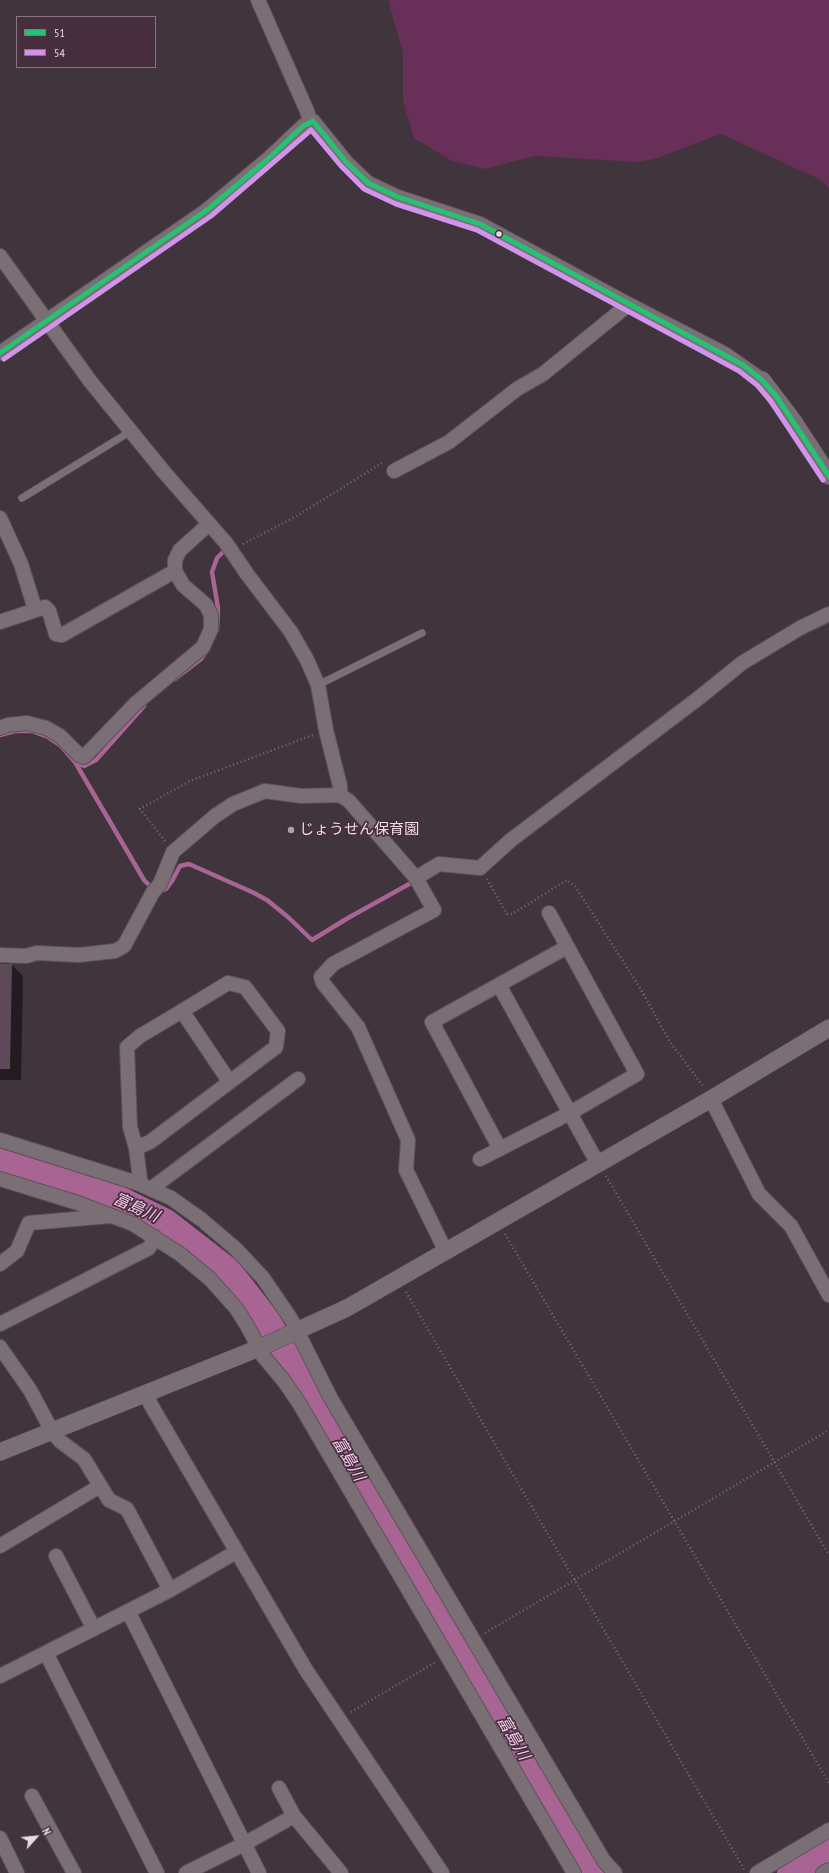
<!DOCTYPE html>
<meta charset="utf-8">
<style>
body{margin:0}
#map{position:relative;width:829px;height:1873px;overflow:hidden;background:#40343d;font-family:"PT Sans Narrow",sans-serif}
canvas{display:block}
.legend{position:absolute;left:16px;top:16px;width:140px;height:52px;box-sizing:border-box;background:#462e3f;border:1px solid #887381;margin:0;padding:5px 7px;list-style:none;font-size:12px;color:#ebdbe5}
.legend li{display:flex;align-items:center;gap:8px;height:20px}
.legend b{width:20px;border:1px solid #887381}
.north{position:absolute;left:16px;top:1817px;width:40px;height:40px;-webkit-text-stroke:3px #462e3f;paint-order:stroke;rotate:63deg;font-size:11px;font-weight:700;line-height:16px;text-align:center;color:#ebdbe5}
.north::after{content:'';display:block;margin:auto;width:14px;height:18px;background:#ebdbe5;clip-path:polygon(50% 0,100% 100%,50% 72%,0 100%)}
</style>
<div id="map">
<canvas width="829" height="1873"></canvas>
<ul class="legend">
<li><b style="height:5px;background:#26c172"></b>51</li>
<li><b style="height:5px;background:#d193ec"></b>54</li>
</ul>
<div class="north">N</div>
</div>
<script>
const g = document.querySelector('canvas').getContext('2d');
g.lineJoin = 'round';
function paint(path, color) {
  g.fillStyle = color;
  g.fill(path, 'evenodd');
}
function shape(rows) {
  const path = new Path2D();
  for (const r of rows) {
    path.moveTo(r[0], r[1]);
    for (let i = 2; i < r.length; i += 2) path.lineTo(r[i], r[i + 1]);
  }
  return path;
}
function stroke(path, color, width, dash) {
  g.strokeStyle = color;
  g.lineWidth = width;
  g.lineCap = dash ? 'butt' : 'round';
  g.setLineDash(dash || []);
  g.stroke(path);
}
function drawText(font, color, halo, rows, align = 'center') {
  g.font = font + ' "PT Sans Narrow","Noto Sans JP",sans-serif';
  g.lineWidth = 3.5;
  g.setLineDash([]);
  g.textBaseline = 'middle';
  g.strokeStyle = halo;
  g.fillStyle = color;
  for (const [text, x, y, turn = 0] of rows) {
    g.save();
    g.translate(x, y);
    g.rotate((+turn || 0) * Math.PI / 180);
    g.textAlign = isNaN(turn) ? turn : align;
    if (halo) g.strokeText(text, 0, 0);
    g.fillText(text, 0, 0);
    g.restore();
  }
}
const green = shape([
 [388,0,829,0,829,188,821,180,721,134,657,158,637,162,535,156,485,169,452,161,414,138,403,101,403,53]
]);
const shadow = shape([
 [0,965,12,965,23,976,21,1080,0,1080]
]);
const stream = shape([
 [217,630,218,608,212,572,217,558,222,553],
 [175,679,201,659,206,652],
 [0,735,15,731,32,731,48,737,61,746,75,762,144,880,149,885,161,891,166,889,172,881,180,866,189,864,252,892,267,900,288,917,312,940,348,918,411,883],
 [75,762,84,766,96,760,144,706]
]);
const river = shape([
 [0,1160,119,1199,166,1222,229,1271,267,1320,337,1443,592,1873],
 [790,1873,829,1850]
]);
const building = shape([
 [0,964,12,964,10,1069,0,1069]
]);
const path = shape([
 [243,544,295,517,382,463],
 [165,841,140,809,190,781,313,735],
 [487,879,507,914,512,914,567,880,575,886,640,988,670,1042,703,1086],
 [606,1176,829,1555],
 [505,1234,829,1783],
 [406,1292,744,1869],
 [485,1633,829,1430],
 [351,1712,436,1662]
]);
const service = shape([
 [22,498,123,436,130,430],
 [318,685,422,633]
]);
const minor = shape([
 [258,0,307,111,310,121],
 [0,256,90,381,164,472,226,543,247,574,291,632,307,660,318,685,326,730,340,786,340,795],
 [0,353,207,210,267,160,303,126,313,121,346,162,368,183,398,197,480,224,626,303,725,354,762,380],
 [394,471,449,442,517,389,543,374,623,309,626,303],
 [0,518,21,564,35,609],
 [0,622,45,607,49,611,56,634,62,635,175,571],
 [0,728,8,725,27,723,46,728,60,736,79,755,84,757,135,704,203,647,211,629,211,615,206,605,183,585,175,571,175,560,180,550,209,524],
 [416,878,439,864,480,868,511,840,700,697,742,663,800,628,829,614],
 [0,955,26,956,37,953,79,955,115,951,124,946,153,892,160,884,173,852,215,816,233,804,265,791,301,796,340,795,349,801,416,878,434,910,333,964,321,977,323,983,358,1027,408,1140,406,1170,446,1252],
 [499,985,598,1164],
 [711,1099,759,1194,791,1226,829,1295],
 [0,1140,137,1183,171,1198,202,1220,236,1249,263,1278,291,1319,330,1397,604,1861,615,1873],
 [136,1148,150,1142,276,1047,278,1031,245,987,228,983,182,1011],
 [500,1149,432,1022,567,947],
 [480,1159,570,1113,637,1074,549,913],
 [0,1179,78,1203,133,1224,180,1254,210,1279,236,1308,248,1327,263,1356,284,1381,299,1403,574,1873],
 [137,1183,140,1179,136,1148,130,1127,127,1047,140,1036,182,1011,229,1081],
 [152,1190,156,1185,298,1079],
 [0,1264,17,1251,29,1223,110,1216],
 [0,1324,149,1248,155,1237],
 [0,1347,30,1390,52,1431,60,1441,84,1459,109,1500,127,1509,170,1590],
 [146,1393,151,1405,306,1670,442,1873],
 [0,1546,100,1486],
 [56,1556,94,1629],
 [128,1611,259,1873],
 [46,1653,157,1873],
 [0,1676,170,1590,236,1552],
 [279,1788,294,1816,341,1873],
 [32,1796,74,1873],
 [0,1838,17,1873],
 [186,1873,244,1844,294,1816],
 [757,1873,829,1830],
 [823,1873,829,1870]
]);
const tertiary = shape([
 [762,380,794,422,829,476],
 [0,1452,259,1348,347,1308,711,1099,829,1028]
]);
const bus1 = shape([
 [0,353,207,210,267,160,303,126,313,121,346,162,368,183,398,197,480,224,743,365,762,380,776,396,829,476]
]);
const bus2 = shape([
 [4,359,211,216,311,130,341,166,364,189,396,204,477,230,739,371,757,385,770,400,823,480]
]);
const markers = [
 [499,234,3.5,"#ebdbe5"],
 [291,830,4,"#afa1aa"]
];
const poiNames = [
 ["じょうせん保育園",299,830]
];
const waterNames = [
 ["富島川",136,1208,24],
 ["富島川",348,1459,60],
 ["富島川",513,1738,60]
];
paint(green, '#682f59');
paint(shadow, '#0007');
stroke(stream, '#a86493', 4.5);
stroke(river, '#a86493', 26);
paint(building, '#5d4957');
stroke(service, '#5e525a', 8);
stroke(minor, '#5e525a', 16);
stroke(tertiary, '#5e525a', 18);
stroke(path, '#776c73', 2.5, [1, 3]);
stroke(service, '#796f75', 7);
stroke(minor, '#796f75', 14);
stroke(tertiary, '#796f75', 17);
stroke(bus1, '#26c172', 5);
stroke(bus2, '#d193ec', 5);
for (const [x, y, r, color] of markers) {
  const dot = new Path2D();
  dot.arc(x, y, r, 0, 2 * Math.PI);
  g.fillStyle = color;
  g.fill(dot);
  stroke(dot, '#462e3f', 1.5);
}
drawText('15px', '#ebdbe5', '#462e3f', poiNames, 'left');
drawText('italic 16px', '#f9d0ea', '#462e3f', waterNames);
</script>
